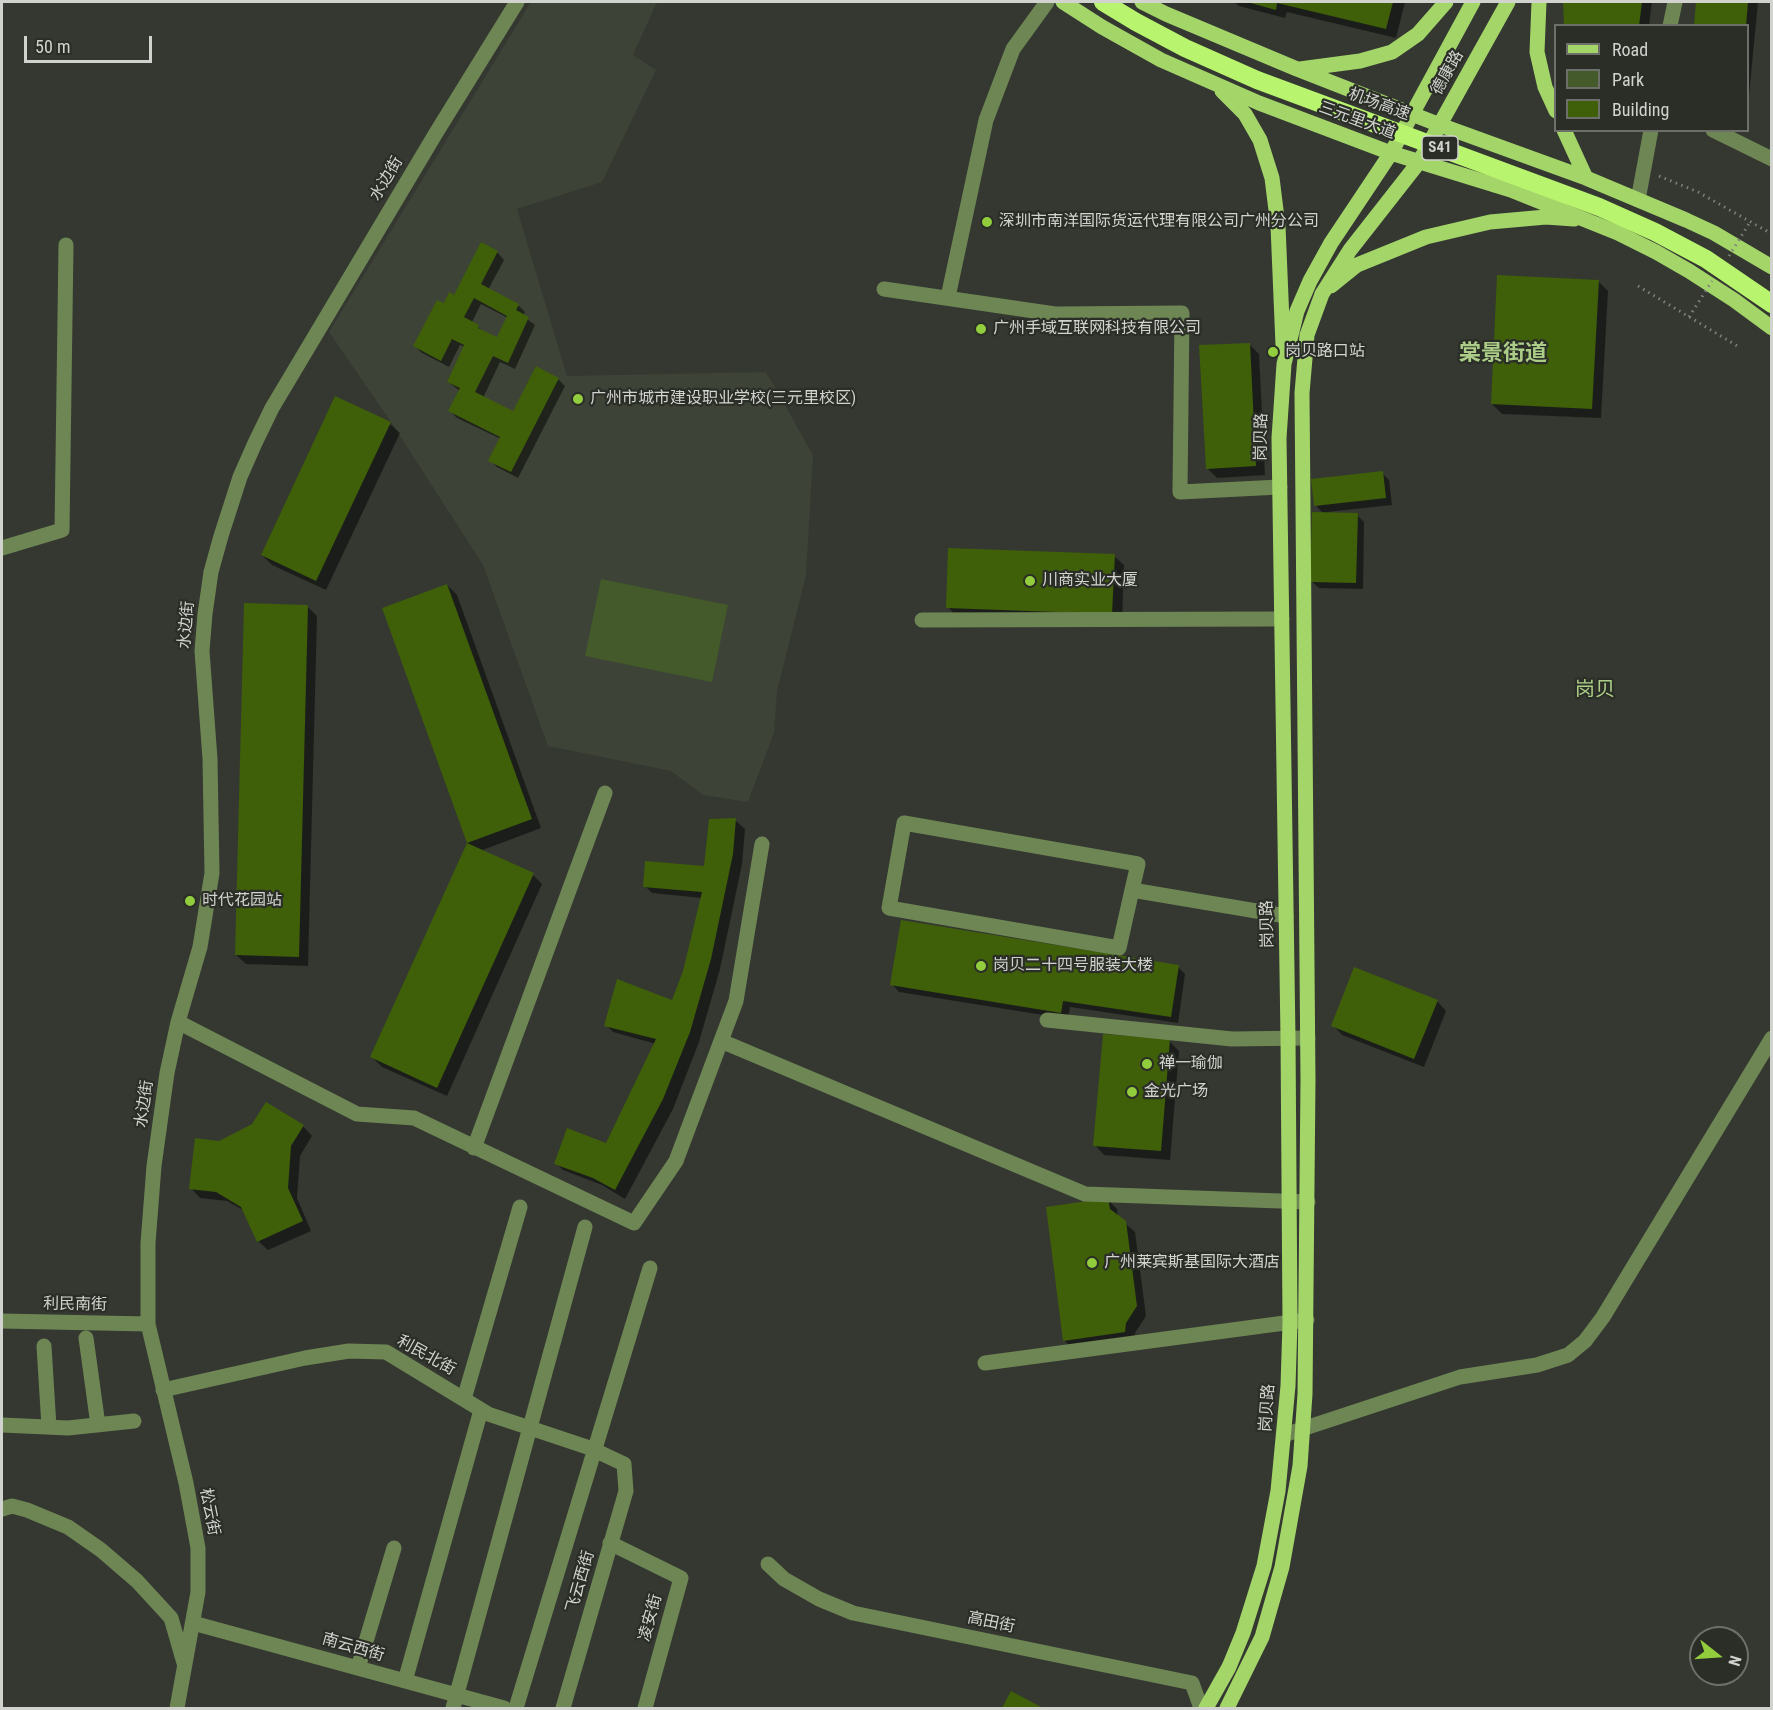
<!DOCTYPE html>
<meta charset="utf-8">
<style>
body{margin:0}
#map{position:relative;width:1773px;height:1710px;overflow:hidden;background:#343831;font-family:"Roboto Condensed",sans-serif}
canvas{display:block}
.frame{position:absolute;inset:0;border:3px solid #d1d3ce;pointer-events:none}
.legend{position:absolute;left:1554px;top:24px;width:195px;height:108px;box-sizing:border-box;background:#2a2e27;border:2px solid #6d706a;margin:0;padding:8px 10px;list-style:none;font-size:18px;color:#d1d3ce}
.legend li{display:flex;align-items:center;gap:12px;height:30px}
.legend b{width:30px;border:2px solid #6d706a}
.north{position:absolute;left:1689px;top:1626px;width:60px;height:60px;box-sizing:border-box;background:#2a2e27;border:2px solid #6d706a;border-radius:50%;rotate:107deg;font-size:16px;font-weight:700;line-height:24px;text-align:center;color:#d1d3ce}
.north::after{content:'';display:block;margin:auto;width:21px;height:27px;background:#92cd3e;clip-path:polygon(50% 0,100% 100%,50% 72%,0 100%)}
.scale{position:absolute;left:24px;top:36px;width:128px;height:27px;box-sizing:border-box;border:3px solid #d1d3ce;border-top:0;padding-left:8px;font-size:18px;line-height:21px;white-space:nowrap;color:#d1d3ce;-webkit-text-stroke:4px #2a2e27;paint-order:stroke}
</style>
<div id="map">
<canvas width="1773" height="1710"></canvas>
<div class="frame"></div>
<ul class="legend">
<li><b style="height:8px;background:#a4d569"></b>Road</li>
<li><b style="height:16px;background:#445a2a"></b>Park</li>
<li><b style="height:16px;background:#3f5f09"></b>Building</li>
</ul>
<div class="north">N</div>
<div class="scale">50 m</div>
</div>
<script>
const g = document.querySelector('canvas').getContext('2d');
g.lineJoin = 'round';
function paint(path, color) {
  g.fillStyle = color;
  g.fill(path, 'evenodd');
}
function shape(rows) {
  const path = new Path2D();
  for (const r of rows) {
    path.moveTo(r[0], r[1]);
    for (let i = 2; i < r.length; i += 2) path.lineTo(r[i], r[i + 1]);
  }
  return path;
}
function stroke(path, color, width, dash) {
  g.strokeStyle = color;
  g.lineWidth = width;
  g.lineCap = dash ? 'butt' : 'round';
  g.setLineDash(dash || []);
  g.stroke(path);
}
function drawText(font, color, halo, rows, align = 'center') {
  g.font = font + ' "Roboto Condensed","Noto Sans SC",sans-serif';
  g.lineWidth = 4.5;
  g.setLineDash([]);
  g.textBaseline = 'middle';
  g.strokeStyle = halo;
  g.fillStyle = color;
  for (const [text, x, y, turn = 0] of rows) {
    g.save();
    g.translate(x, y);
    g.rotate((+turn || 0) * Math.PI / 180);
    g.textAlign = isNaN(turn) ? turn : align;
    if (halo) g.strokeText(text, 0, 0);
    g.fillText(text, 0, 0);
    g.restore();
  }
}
const built = shape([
 [531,2,657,2,633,55,656,70,602,182,517,209,567,376,766,372,813,455,806,575,777,691,774,733,748,802,703,795,671,771,548,746,483,565,391,422,329,332]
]);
const green = shape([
 [601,579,728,605,712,682,585,656]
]);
const shadow = shape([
 [1234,2,1405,2,1396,38,1287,12,1285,18,1239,6],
 [1565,2,1652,2,1649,26,1566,26],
 [1697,2,1758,2,1748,106,1748,26,1696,26],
 [497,252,504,260,488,290,518,305,525,312,523,316,535,325,515,369,500,362,483,398,514,413,558,379,565,386,518,478,497,467,490,460,501,439,457,418,450,411,460,391,448,382,465,347,460,345,449,367,422,353,415,346,444,305],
 [481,304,508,318,498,339,485,333,472,322],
 [1598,281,1608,291,1601,418,1502,414,1492,404],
 [1249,344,1259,354,1265,475,1217,478,1207,468],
 [390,424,400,433,326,590,272,565,262,555],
 [1382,473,1389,480,1392,505,1327,512,1327,514,1357,515,1364,522,1363,589,1319,588,1311,581,1324,514,1316,506],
 [1114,556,1124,565,1122,623,957,617,948,607],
 [447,585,457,595,541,828,480,851,533,875,542,884,447,1096,382,1067,372,1057,468,843,384,609],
 [307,606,317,616,308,966,246,964,236,955],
 [735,820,745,829,742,864,720,969,699,1042,673,1109,625,1199,602,1185,563,1170,556,1163,607,1145,656,1044,613,1032,606,1025,673,1002,684,971,702,898,652,893,645,886,704,867],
 [1178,967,1185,974,1178,1023,1070,1007,1068,1019,899,992,892,984],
 [1437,1001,1446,1011,1424,1067,1342,1035,1333,1025],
 [1169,1041,1179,1051,1170,1160,1104,1155,1095,1145],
 [303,1126,312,1136,300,1156,297,1198,311,1231,268,1250,258,1241,245,1211,227,1201,200,1198,191,1188,220,1143],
 [1107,1199,1117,1209,1118,1217,1135,1232,1146,1316,1135,1333,1134,1342,1074,1350,1065,1341]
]);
const building = shape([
 [1247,2,1393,2,1386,29,1277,3,1276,10],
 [1563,2,1642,2,1639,26,1564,26],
 [1696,2,1748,2,1746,26,1694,26],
 [481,242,498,251,481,284,519,304,516,310,529,317,508,363,493,356,475,392,513,411,536,366,559,378,511,472,488,461,500,437,448,411,460,388,447,382,464,345,452,339,441,361,413,346,437,300,444,303,449,292,454,295],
 [474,298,507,316,497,337,478,328,479,325,464,317],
 [1497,275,1599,280,1592,409,1491,404],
 [1250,343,1256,466,1206,469,1199,345],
 [335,396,391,422,316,581,261,555],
 [1383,471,1386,498,1314,506,1311,479],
 [1312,512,1358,513,1356,583,1310,582],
 [948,548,1115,554,1112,614,946,608],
 [447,584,532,819,467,843,534,873,437,1088,370,1057,467,843,382,608],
 [244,603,308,605,299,957,235,955],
 [736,818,733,854,711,959,690,1032,663,1099,615,1190,593,1178,554,1164,567,1128,606,1143,656,1039,604,1026,617,979,672,1000,683,971,702,892,643,887,645,861,704,866,709,819],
 [901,920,1179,965,1171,1017,1063,1001,1061,1013,890,985],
 [1354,967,1438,1000,1414,1059,1331,1026],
 [1103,1034,1170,1039,1161,1151,1093,1146],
 [266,1102,304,1125,291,1146,288,1188,303,1221,257,1242,241,1207,216,1192,189,1189,195,1138,219,1141,252,1124],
 [1108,1198,1110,1209,1126,1221,1137,1306,1126,1323,1125,1332,1063,1341,1046,1207],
 [1011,1691,1043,1708,1002,1708]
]);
const path = shape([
 [1659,176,1698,192,1772,234],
 [1638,286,1739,347]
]);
const minor = shape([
 [1670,26,1675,2],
 [1713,130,1772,159],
 [1638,200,1651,130],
 [884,289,1055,314,1182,313,1180,492,1280,487],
 [948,297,986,120,1013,49,1047,2],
 [2,548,62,530,66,245],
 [922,620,1282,619],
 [1132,890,1138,864,904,823,889,908,1119,948,1132,890,1286,916],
 [1047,1020,1232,1039,1308,1038],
 [178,1022,357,1114,414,1118,634,1223,676,1161,736,1001,762,844],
 [721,1041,1085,1194,1308,1202],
 [474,1148,605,793],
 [2,1321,148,1324],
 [86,1338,98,1425],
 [44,1346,49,1427],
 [985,1363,1307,1320],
 [163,1390,305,1358,349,1351,386,1352,488,1414,590,1448,624,1464,626,1491,563,1708],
 [464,1399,520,1207],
 [2,1425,68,1428,134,1421],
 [1284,1435,1460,1377,1537,1365,1568,1355,1585,1341,1603,1317,1772,1038],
 [2,1509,12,1506,27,1510,68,1527,101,1550,137,1581,171,1618,184,1663],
 [610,1543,681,1578,645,1708],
 [768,1564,784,1579,819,1599,853,1613,1192,1683,1201,1708],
 [193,1623,504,1708],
 [358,1668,394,1548],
 [405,1681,481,1410],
 [177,1708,198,1592,198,1548,186,1483,148,1324,148,1243,154,1166,167,1073,178,1022,200,947,212,873,210,759,202,651,205,614,211,572,221,536,240,477,255,443,272,408,436,133,517,2],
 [453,1708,585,1227],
 [516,1708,650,1268]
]);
const major = shape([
 [1063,2,1102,27,1161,60,1259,103,1391,153,1511,190,1618,233,1656,252,1689,271,1734,300,1772,328],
 [1142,2,1166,14,1297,69,1440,125,1586,178,1686,220,1714,233,1772,267],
 [1539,2,1537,52,1545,87,1556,111],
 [1300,69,1360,61,1392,52,1418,34,1446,2],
 [1222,91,1245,114,1260,140,1272,178,1278,226,1283,345],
 [1564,130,1586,178],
 [1331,286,1357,265,1426,237,1490,222,1546,217,1574,219],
 [1206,1708,1229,1667,1243,1633,1264,1566,1278,1491,1288,1386,1290,1323,1288,1038,1279,438,1284,364,1297,311,1310,281,1331,243,1391,153,1473,2],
 [1227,1708,1262,1637,1282,1567,1300,1466,1305,1394,1308,1080,1302,393,1307,335,1322,294,1350,250,1419,162,1508,2]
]);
const pathBridge = shape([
 [1729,256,1750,222],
 [1689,317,1712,281]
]);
const highwayBridge = shape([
 [1103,2,1136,22,1185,48,1257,80,1599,207,1655,232,1706,259,1772,304]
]);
const markers = [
 [987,222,6,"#92cd3e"],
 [981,329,6,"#92cd3e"],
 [1273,352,6,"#92cd3e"],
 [578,399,6,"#92cd3e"],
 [1030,581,6,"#92cd3e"],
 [190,901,6,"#92cd3e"],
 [981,966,6,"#92cd3e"],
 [1147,1064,6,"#92cd3e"],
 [1132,1092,6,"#92cd3e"],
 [1092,1263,6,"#92cd3e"]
];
const shields = [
 [1440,148,36]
];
const shieldNames = [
 ["S41",1440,148]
];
const streetNames = [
 ["德康路",1448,73,-61],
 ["机场高速",1379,105,20],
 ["三元里大道",1357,121,20],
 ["水边街",387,179,-59],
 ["岗贝路",1262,437,-89],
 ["水边街",187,625,-85],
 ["岗贝路",1268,924,-91],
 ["水边街",145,1104,-82],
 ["利民南街",75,1305,1],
 ["利民北街",426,1356,29],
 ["岗贝路",1268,1408,-86],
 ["松云街",209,1512,79],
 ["飞云西街",581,1582,-74],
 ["凌安街",651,1618,-75],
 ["高田街",991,1623,12],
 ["南云西街",353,1648,16]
];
const poiNames = [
 ["深圳市南洋国际货运代理有限公司广州分公司",999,222],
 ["广州手域互联网科技有限公司",993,329],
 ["岗贝路口站",1285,352],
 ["广州市城市建设职业学校(三元里校区)",590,399],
 ["川商实业大厦",1042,581],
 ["时代花园站",202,901],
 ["岗贝二十四号服装大楼",993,966],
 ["禅一瑜伽",1159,1064],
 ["金光广场",1144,1092],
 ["广州莱宾斯基国际大酒店",1104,1263]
];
const quarterNames = [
 ["岗贝",1595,691]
];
const districtNames = [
 ["棠景街道",1503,354]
];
paint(built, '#3d4336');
paint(green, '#445a2a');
paint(shadow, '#0007');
paint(building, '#3f5f09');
stroke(path, '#7e817b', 3, [1.5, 4.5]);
stroke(minor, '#6e8654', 15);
stroke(major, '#a4d569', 15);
stroke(pathBridge, '#7e817b', 3, [1.5, 4.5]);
stroke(highwayBridge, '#b9f46f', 18);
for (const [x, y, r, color] of markers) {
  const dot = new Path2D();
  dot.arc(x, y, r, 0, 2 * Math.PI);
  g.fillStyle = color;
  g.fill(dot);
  stroke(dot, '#2a2e27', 2);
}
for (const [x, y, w] of shields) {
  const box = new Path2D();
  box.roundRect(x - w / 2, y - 12, w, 24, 4.5);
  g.fillStyle = '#2a2e27';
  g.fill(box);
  stroke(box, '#d1d3ce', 1.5);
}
drawText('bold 15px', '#d1d3ce', null, shieldNames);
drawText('16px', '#d1d3ce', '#2a2e27', streetNames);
drawText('16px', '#d1d3ce', '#2a2e27', poiNames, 'left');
drawText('20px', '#accd88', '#2a2e27', quarterNames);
drawText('bold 22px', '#accd88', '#2a2e27', districtNames);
</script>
